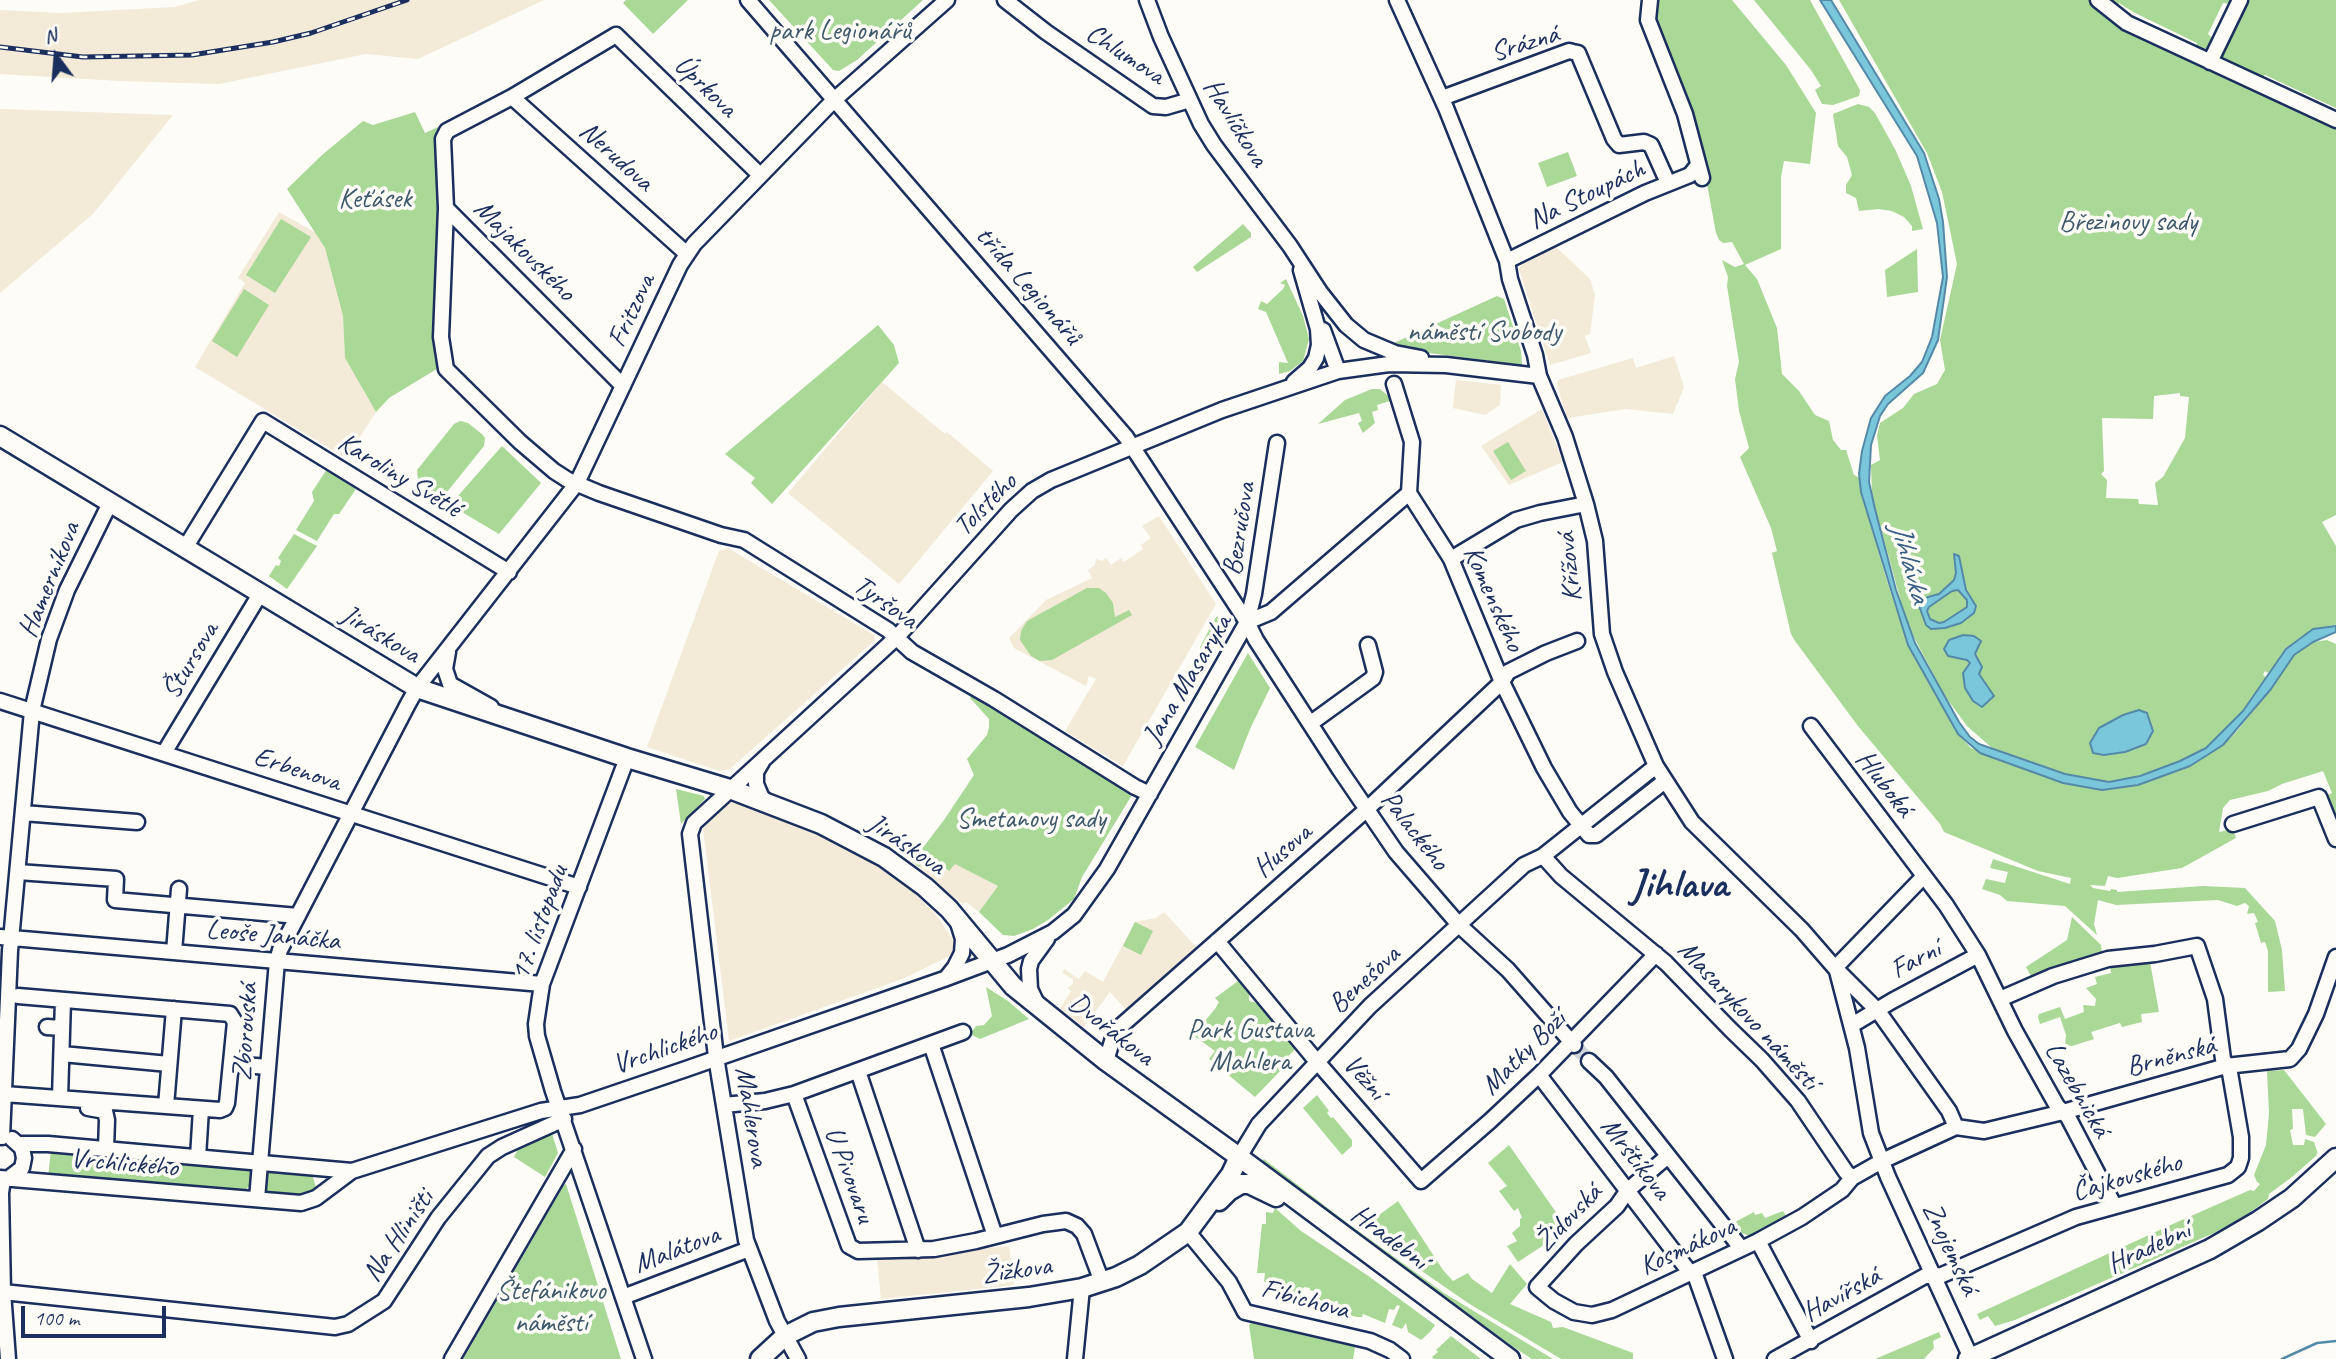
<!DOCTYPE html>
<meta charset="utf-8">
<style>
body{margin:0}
#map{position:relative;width:2336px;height:1359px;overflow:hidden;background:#fdfcf7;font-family:Caveat,sans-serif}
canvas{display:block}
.north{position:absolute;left:21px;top:21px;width:70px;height:70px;-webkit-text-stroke:5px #fdfcf7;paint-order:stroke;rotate:344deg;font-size:19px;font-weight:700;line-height:28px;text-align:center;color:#1b2f5e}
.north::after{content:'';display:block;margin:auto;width:24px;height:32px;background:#1b2f5e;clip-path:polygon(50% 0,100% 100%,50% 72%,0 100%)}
.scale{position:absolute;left:21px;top:1306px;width:145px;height:32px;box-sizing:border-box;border:4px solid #1b2f5e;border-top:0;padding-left:9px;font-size:21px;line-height:24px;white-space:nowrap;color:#1b2f5e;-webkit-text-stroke:5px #fdfcf7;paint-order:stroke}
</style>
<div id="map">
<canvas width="2336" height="1359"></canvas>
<div class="north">N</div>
<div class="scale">100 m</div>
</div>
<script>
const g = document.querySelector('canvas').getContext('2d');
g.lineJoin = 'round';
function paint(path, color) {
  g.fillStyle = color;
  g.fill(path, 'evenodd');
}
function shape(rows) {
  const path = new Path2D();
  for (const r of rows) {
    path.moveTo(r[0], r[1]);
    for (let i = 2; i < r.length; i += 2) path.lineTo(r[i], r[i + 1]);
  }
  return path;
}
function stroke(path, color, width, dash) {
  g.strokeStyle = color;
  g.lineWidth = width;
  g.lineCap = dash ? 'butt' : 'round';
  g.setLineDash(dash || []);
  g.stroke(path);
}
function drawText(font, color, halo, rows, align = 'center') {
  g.font = font + ' Caveat,sans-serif';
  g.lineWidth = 7;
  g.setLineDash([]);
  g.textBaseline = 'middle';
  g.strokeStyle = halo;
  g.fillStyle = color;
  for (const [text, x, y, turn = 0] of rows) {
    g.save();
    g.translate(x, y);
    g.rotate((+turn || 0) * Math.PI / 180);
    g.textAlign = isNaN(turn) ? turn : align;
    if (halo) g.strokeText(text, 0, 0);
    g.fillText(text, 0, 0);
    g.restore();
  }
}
const built = shape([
 [199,0,544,0,418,59,366,54,219,84,120,81,0,74,0,10,61,13,175,7],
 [0,109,173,115,93,214,0,293],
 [279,212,316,233,325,248,343,316,345,358,376,412,346,458,195,367,245,283,238,278],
 [1556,247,1590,279,1595,295,1590,334,1585,336,1591,353,1550,365,1519,269,1521,264],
 [1674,356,1684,387,1673,414,1626,409,1567,418,1557,385,1558,380,1633,358,1636,368],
 [1456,380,1501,385,1500,405,1485,415,1453,408],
 [882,382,945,434,947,432,993,471,899,584,788,493],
 [1542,409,1563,462,1509,485,1481,446],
 [1159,516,1216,604,1123,766,1065,731,1096,679,1089,676,1086,686,1014,648,1009,638,1046,600,1092,578,1088,570,1095,565,1096,559,1102,561,1106,558,1111,565,1121,558,1124,562,1143,549,1141,545,1151,538,1142,526],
 [728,548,874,635,875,640,730,769,719,771,647,747,719,551],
 [732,802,784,819,831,839,885,870,909,887,937,916,952,938,954,946,951,955,905,978,729,1041,703,828,727,803],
 [928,855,948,871,954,863,998,886,979,912,966,902,963,904,930,879,931,877,919,867],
 [1164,912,1197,948,1128,1012,1110,992,1084,1027,1060,1009,1071,991,1067,988,1073,984,1073,979,1062,973,1064,969,1079,979,1085,971,1103,982,1135,922,1156,918],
 [1009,1246,1014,1285,881,1299,877,1259]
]);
const green = shape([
 [626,0,688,0,653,34,623,3],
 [769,0,923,0,857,60,839,71,833,70],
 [1658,0,1732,0,1786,65,1816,113,1810,164,1784,161,1781,177,1781,249,1745,265,1757,279,1777,328,1782,374,1799,391,1815,415,1829,421,1833,440,1841,450,1846,450,1854,475,1860,478,1861,492,1886,578,1908,645,1958,734,1971,748,2063,783,2102,790,2190,766,2223,745,2237,731,2271,689,2294,655,2303,647,2313,642,2327,640,2336,644,2336,825,2327,795,2332,793,2323,771,2282,784,2268,791,2230,800,2223,808,2219,832,2233,829,2236,838,2182,868,2117,878,2108,876,2105,886,2090,885,2093,888,2110,891,2111,889,2117,890,2117,892,2203,886,2245,888,2275,921,2282,950,2285,991,2268,992,2268,951,2265,942,2261,943,2255,923,2258,922,2254,913,2247,914,2249,906,2245,903,2237,906,2218,900,2116,905,2098,900,2094,924,2097,935,2065,906,2007,901,2000,895,1982,889,1986,879,2005,883,2008,872,1990,868,1993,859,2070,884,2071,878,2038,871,1944,832,1940,824,1858,726,1795,641,1791,634,1772,553,1777,551,1771,528,1740,457,1749,448,1739,411,1735,379,1739,362,1727,286,1728,277,1722,260,1735,267,1744,264,1732,242,1723,243,1719,240,1716,233,1702,157,1651,17,1656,5,1659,3],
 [1754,0,1810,0,1860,90,1859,96,1833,105,1822,104,1815,90,1821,86,1811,70],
 [1839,0,2091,0,2093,3,2336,126,2336,515,2322,522,2336,546,2336,625,2313,629,2294,642,2268,673,2265,671,2263,675,2266,677,2252,700,2225,731,2205,748,2180,761,2126,780,2097,782,2075,777,1992,748,1967,726,1945,696,1907,624,1872,496,1871,465,1880,460,1877,436,1880,423,1903,408,1914,394,1937,384,1945,370,1940,340,1957,264,1942,192,1927,153],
 [2180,393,2180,396,2189,397,2185,438,2163,477,2155,483,2158,505,2139,504,2138,499,2106,498,2107,480,2101,474,2104,471,2102,418,2153,419,2154,396],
 [2109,0,2237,0,2235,4,2223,3,2208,34,2216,42,2213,48,2206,53,2195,50,2197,43,2133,12,2119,3,2114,8],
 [2246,0,2336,0,2336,108,2265,75,2258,79,2220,61,2220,52],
 [1858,104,1869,107,1875,113,1896,151,1911,186,1923,229,1912,231,1912,226,1904,217,1892,211,1879,209,1859,211,1856,198,1846,193,1846,185,1852,175,1847,157,1838,146,1833,114],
 [415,112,425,133,438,127,441,207,440,367,389,398,376,412,345,358,343,316,325,248,287,189,322,155,363,121,373,125],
 [1568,152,1577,176,1547,187,1538,163],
 [281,219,311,237,275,293,246,275],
 [1243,224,1251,233,1251,237,1197,272,1193,267],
 [1917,249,1918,292,1887,297,1885,270],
 [1286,279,1303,316,1309,339,1303,361,1290,371,1279,374,1279,362,1288,363,1266,312,1258,309,1261,301,1267,304,1283,289,1285,285,1280,283],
 [244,289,269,305,237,357,212,341],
 [1497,296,1504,299,1521,351,1522,365,1429,353,1394,343],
 [878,325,894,345,899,363,772,504,751,483,755,478,725,454],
 [1372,389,1380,389,1393,400,1377,405,1378,410,1372,412,1375,423,1363,433,1358,423,1362,421,1359,413,1318,424,1345,400],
 [460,421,468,423,482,434,485,438,484,446,447,492,443,495,435,495,418,480,417,470,454,424],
 [1508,442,1526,471,1511,480,1493,451],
 [502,446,541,483,499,534,450,505],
 [327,469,356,489,339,514,334,514,317,541,296,530,314,501,312,492],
 [294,534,317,546,287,589,269,576,276,565,279,566,281,561,278,558],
 [1087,588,1099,588,1106,593,1113,603,1115,617,1129,610,1132,615,1052,660,1040,661,1031,656,1020,640,1021,631,1027,621],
 [1222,616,1226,623,1225,627,1211,652,1207,654,1203,653,1200,647,1216,617],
 [1248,653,1270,688,1250,729,1234,770,1195,747],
 [972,694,1132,795,1082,877,1074,899,1048,920,1033,929,1014,936,1003,935,979,912,998,886,955,864,949,871,928,855,919,867,912,862,944,820,974,775,967,759,987,735,989,727,989,719,970,698],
 [676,789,704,796,705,799,681,824],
 [2072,917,2101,945,2102,953,2095,959,2032,978,2026,967,2067,940],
 [1135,922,1153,931,1141,955,1123,946],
 [2150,962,2159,1012,2141,1014,2142,1022,2122,1027,2120,1023,2091,1032,2094,1039,2072,1046,2065,1045,2066,1035,2060,1017,2040,1024,2038,1017,2039,1014,2060,1007,2065,1019,2084,1012,2083,1005,2095,1006,2096,999,2086,988,2097,984,2095,977,2111,973,2110,966],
 [1238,981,1249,994,1249,1001,1257,1003,1298,1046,1283,1062,1286,1065,1255,1097,1209,1059,1215,1051,1193,1035,1215,1009,1219,1002,1215,998],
 [986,987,1008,1001,1029,1019,980,1039,970,1034,976,1026,984,1025,992,1016],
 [2284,1070,2326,1124,2315,1137,2306,1135,2303,1109,2292,1109,2293,1129,2290,1130,2293,1145,2304,1145,2305,1139,2314,1142,2318,1154,2316,1153,2317,1155,2292,1177,2269,1194,2268,1199,2248,1214,2214,1233,2015,1320,1995,1326,1988,1316,1980,1320,1977,1314,2175,1223,2250,1190,2254,1191,2260,1184,2257,1182,2254,1175,2266,1145,2269,1114,2267,1071],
 [1317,1095,1329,1111,1327,1113,1331,1118,1333,1117,1352,1140,1352,1146,1342,1155,1303,1108],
 [551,1130,558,1153,545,1177,514,1157,521,1143],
 [1509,1145,1567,1228,1553,1244,1550,1241,1518,1262,1507,1246,1517,1241,1512,1233,1520,1226,1520,1219,1522,1218,1518,1208,1514,1211,1499,1191,1507,1186,1488,1163],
 [51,1149,243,1165,252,1173,252,1182,243,1194,48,1178],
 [1264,1159,1346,1222,1444,1293,1553,1359,1532,1359,1512,1346,1261,1162],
 [270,1170,312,1174,316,1187,309,1197,267,1194,264,1190,265,1174],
 [566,1184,621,1359,463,1359,564,1185],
 [1398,1201,1443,1270,1453,1281,1468,1273,1472,1279,1492,1293,1510,1264,1527,1284,1510,1304,1551,1322,1553,1328,1563,1327,1633,1353,1633,1359,1561,1359,1468,1303,1377,1240,1367,1224],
 [1275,1208,1301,1231,1367,1275,1435,1325,1430,1332,1421,1340,1408,1332,1406,1323,1402,1329,1392,1325,1400,1306,1397,1305,1394,1310,1389,1309,1385,1323,1363,1314,1362,1317,1357,1317,1342,1314,1342,1311,1337,1310,1338,1301,1335,1301,1334,1310,1315,1304,1310,1305,1315,1292,1310,1290,1310,1288,1304,1287,1299,1295,1282,1294,1283,1284,1264,1282,1265,1273,1257,1273,1262,1224,1266,1224,1266,1212,1273,1213],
 [1783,1211,1788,1219,1751,1236,1741,1233,1735,1222,1754,1212,1755,1215,1762,1213,1765,1218],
 [1251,1323,1355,1347,1353,1359,1254,1359,1249,1325],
 [1939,1332,1941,1337,1933,1341,1934,1348,1924,1359,1875,1359],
 [1451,1336,1481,1359,1434,1359,1432,1357,1438,1352,1436,1350]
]);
const water = shape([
 [1820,0,1831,0,1924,153,1939,199,1943,222,1947,277,1938,340,1923,373,1888,404,1880,416,1871,445,1869,482,1875,509,1896,590,1915,643,1959,722,1970,737,1979,744,2065,774,2109,782,2140,776,2180,761,2206,748,2243,711,2286,649,2313,629,2336,626,2336,632,2313,642,2294,655,2271,689,2223,745,2190,766,2138,785,2102,790,2063,783,1980,753,1958,734,1908,645,1861,492,1859,474,1862,451,1871,418,1885,396,1910,376,1922,362,1932,337,1943,277,1937,223,1917,156,1820,0],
 [1954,554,1959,556,1966,590,1976,606,1974,613,1961,623,1945,628,1931,629,1926,625,1918,603,1921,599,1939,594,1954,580,1956,573,1954,554],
 [1958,590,1967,600,1967,607,1944,622,1939,623,1930,619,1927,611,1929,607,1952,591,1958,590],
 [1963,635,1974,636,1981,641,1975,654,1982,667,1979,674,1994,696,1982,707,1973,701,1965,688,1963,673,1970,663,1967,660,1948,656,1944,649,1949,640,1963,635],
 [2139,710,2147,713,2153,731,2146,744,2125,752,2104,755,2093,753,2090,743,2099,728,2123,715,2139,710]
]);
const stream = shape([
 [2282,1359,2317,1343,2336,1341]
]);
const minorTunnel = shape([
 [1574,1045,1589,1061]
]);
const minor = shape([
 [748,0,1126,437,1247,622,1256,640,1340,770,1396,852,1460,926,1508,970,1574,1045],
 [1005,0,1046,32,1153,106,1166,107,1190,100],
 [1147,0,1161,37,1201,124,1214,145,1290,246,1320,292,1346,325,1364,340,1395,353,1421,358],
 [1397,0,1446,108,1507,261,1510,279,1535,355,1539,376,1565,437,1586,504,1595,541,1602,634,1615,672,1656,766,1692,822,1802,930,1835,968,1878,1011,1949,1111,1956,1127],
 [1650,0,1648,20,1685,114,1702,178],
 [2098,0,2127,23,2336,120],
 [2210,62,2240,0],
 [512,97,687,254],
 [1442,98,1569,51,1573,52,1578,53,1614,139,1619,145,1644,142,1651,145,1668,183],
 [760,175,616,35,512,97,447,131,443,139,446,208,441,337,446,369,520,442,554,471,568,480,599,493,721,535,744,540,888,630,912,652,994,699,1135,787,1150,794],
 [446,208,623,386],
 [1507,261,1645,193,1690,175,1698,165],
 [1323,330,1338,371],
 [1294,382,1310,368,1316,358,1319,345,1318,329,1301,270],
 [1394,384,1412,442,1409,493,1451,559,1502,682,1544,768,1570,812,1589,835,1596,835,1665,781],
 [185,548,263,421,509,572],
 [1451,559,1516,520,1540,513,1586,504],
 [1247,622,1271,612,1409,493],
 [448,652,445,669,450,684,491,707],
 [0,701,579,887],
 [1311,723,1373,678,1375,672,1368,645],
 [1811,726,1946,905,1978,955,2015,1031,2057,1106,2068,1117,2114,1205],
 [164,753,260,594],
 [627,758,542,984,536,1024,537,1036,553,1091,644,1359],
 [762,762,756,772,756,784,761,796,768,804],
 [23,813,137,822],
 [2233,824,2319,797,2336,839],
 [1543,856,1561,876,1666,963,1730,1029,1762,1060,1798,1101,1846,1172,1852,1178,1882,1161,1956,1127],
 [18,872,116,879,115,900,298,916],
 [0,937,542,984],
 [1217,941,1313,1057,1421,1181,1490,1121,1539,1075,1656,954],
 [174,952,179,889],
 [1835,968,1924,876],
 [1837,971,1857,1048,1871,1133,1888,1177,1971,1358],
 [947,977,955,967,962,953,963,939,958,923],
 [1038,1006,1030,989,1029,969,1031,961,1047,939],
 [1852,1025,1892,1001,1978,955],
 [47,1027,62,1028],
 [931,1044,995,1236],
 [62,1054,169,1064],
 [1106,1061,1113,1038,1122,1025,1366,810,1502,682,1508,672,1546,653,1577,641],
 [1589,1061,1606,1077,1741,1248],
 [231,1064,268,1067],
 [858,1071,918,1250],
 [1539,1075,1691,1274],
 [4,1094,220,1110,225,1108,227,1103,235,1022,230,1014,18,996],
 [794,1094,849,1246,858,1251,934,1249,976,1241,1043,1224,1066,1221,1077,1226,1084,1234,1102,1282],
 [60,1098,63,1000],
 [724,1105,765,1101,794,1094,963,1032],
 [166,1106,174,1009],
 [88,1108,105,1111,107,1120,106,1149],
 [1956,1127,1984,1131,2063,1112,2226,1066,2290,1059,2299,1049,2316,1014,2336,957],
 [2,1137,10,951,32,711,49,639,67,590,110,503],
 [19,1144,48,1144,352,1171],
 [1668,1156,1628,1190,1617,1206,1576,1244,1537,1287,1554,1301,1574,1312,1592,1315,1612,1310,1758,1241,1802,1217,1842,1190,1852,1178],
 [198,1157,201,1109],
 [1239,1157,1259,1124,1370,1006,1524,865,1543,856,1656,766],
 [0,1178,301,1203,316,1198,352,1171,541,1111,580,1105,686,1069,944,979,1008,955,1053,932,1074,915,1107,869,1247,622,1254,594,1277,443],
 [9,1178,22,1168,24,1158,22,1148,12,1139],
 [3,1179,1,1193,3,1292,8,1359],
 [257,1199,277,961,280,950,408,704,417,688,577,483,680,265,694,244,834,100,947,0],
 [1188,1232,1229,1282,1245,1312,1370,1341,1390,1350,1402,1359],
 [1758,1241,1811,1341],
 [1694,1272,1725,1359],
 [3,1292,335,1327,348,1324,384,1301,438,1218,488,1156,502,1147,564,1119],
 [623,1297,749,1249],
 [452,1359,574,1149],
 [798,1359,777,1321,746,1240,716,1057,690,834,694,823,897,637,1011,510,1032,491,1051,480,1222,410,1338,371,1389,364,1446,365,1539,376],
 [1075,1359,1082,1288],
 [1775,1359,1925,1276,1942,1275,2076,1217,2228,1175,2238,1167,2241,1158,2241,1137,2230,1073,2223,1059,2215,999,2197,946,2155,954,2108,959,2053,976,2000,999]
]);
const major = shape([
 [0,436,417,688,627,758,730,789,821,824,884,857,925,887,949,909,1013,986,1106,1061,1239,1157,1510,1359],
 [1219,1201,1229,1191,1241,1184,1249,1184,1276,1197],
 [760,1359,785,1336,813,1322,839,1317,1029,1297,1082,1288,1116,1277,1140,1265,1188,1232,1231,1174,1239,1157],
 [1968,1359,2210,1249,2258,1221,2292,1198,2336,1158]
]);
const rail = shape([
 [0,47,83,57,192,55,273,42,311,33,407,0]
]);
const parkNames = [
 ["park Legionářů",840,32],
 ["Keťásek",375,200],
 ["Březinovy sady",2128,223],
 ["náměstí Svobody",1484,333],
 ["Smetanovy sady",1031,820],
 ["Park Gustava",1250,1031],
 ["Mahlera",1250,1063],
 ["Štefánikovo",551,1292],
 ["náměstí",551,1324]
];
const streetNames = [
 ["Srázná",1525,44,-17],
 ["Chlumova",1125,55,33],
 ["Úprkova",705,87,44],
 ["Havlíčkova",1235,123,58],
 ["Nerudova",616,157,42],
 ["Na Stoupách",1587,195,-26],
 ["Majakovského",524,251,45],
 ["třída Legionářů",1028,286,49],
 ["Fritzova",632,311,-65],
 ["Karoliny Světlé",399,476,31],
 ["Tolstého",986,505,-45],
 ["Bezručova",1240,529,-81],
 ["Křížová",1570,567,-96],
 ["Hamerníkova",50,580,-68],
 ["Komenského",1493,599,66],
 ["Tyršova",885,603,35],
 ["Jiráskova",380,635,31],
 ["Štursova",191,661,-59],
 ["Jana Masaryka",1188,680,-59],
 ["Erbenova",297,770,18],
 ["Hluboká",1884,784,52],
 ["Palackého",1414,831,52],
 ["Jiráskova",906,845,34],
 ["Husova",1283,851,-41],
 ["17. listopadu",540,923,-70],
 ["Leoše Janáčka",273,936,5],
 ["Farní",1916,960,-28],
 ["Benešova",1365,980,-43],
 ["Masarykovo náměstí",1748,1016,47],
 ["Dvořákova",1111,1030,38],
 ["Zborovská",246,1032,-86],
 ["Vrchlického",665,1049,-19],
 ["Matky Boží",1524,1053,-45],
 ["Brněnská",2171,1057,-15],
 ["Věžní",1364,1078,49],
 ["Lazebnická",2077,1090,60],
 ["Mahlerova",751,1117,81],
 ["Mrštíkova",1635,1159,52],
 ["Vrchlického",124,1164,5],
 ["U Pivovaru",849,1175,70],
 ["Čajkovského",2127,1178,-16],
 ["Židovská",1569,1218,-46],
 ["Na Hliništi",399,1236,-56],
 ["Hradební",1389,1238,37],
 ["Kosmákova",1688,1247,-25],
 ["Hradební",2149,1248,-25],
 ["Znojemská",1950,1249,65],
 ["Malátova",677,1250,-21],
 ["Žižkova",1017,1271,-8],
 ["Havířská",1842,1295,-29],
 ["Fibichova",1305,1300,15]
];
const waterNames = [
 ["Jihlávka",1909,563,74]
];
const townNames = [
 ["Jihlava",1679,886]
];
paint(built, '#f3ead8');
paint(green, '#aad897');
paint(water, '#7ac6da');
stroke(water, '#548aa8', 2);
stroke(stream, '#548aa8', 2.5);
stroke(minorTunnel, '#d0d3d8', 14, [14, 7]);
stroke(minor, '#1b2f5e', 19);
stroke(major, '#1b2f5e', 23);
stroke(minor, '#fdfcf7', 14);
stroke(major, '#fdfcf7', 18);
stroke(rail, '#1b2f5e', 5);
stroke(rail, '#fdfcf7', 2.5, [8]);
drawText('28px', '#3f596c', '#fdfcf7', parkNames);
drawText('28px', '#1b2f5e', '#fdfcf7', streetNames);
drawText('italic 30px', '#385c83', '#fdfcf7', waterNames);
drawText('bold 42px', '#1b2f5e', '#fdfcf7', townNames);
</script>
